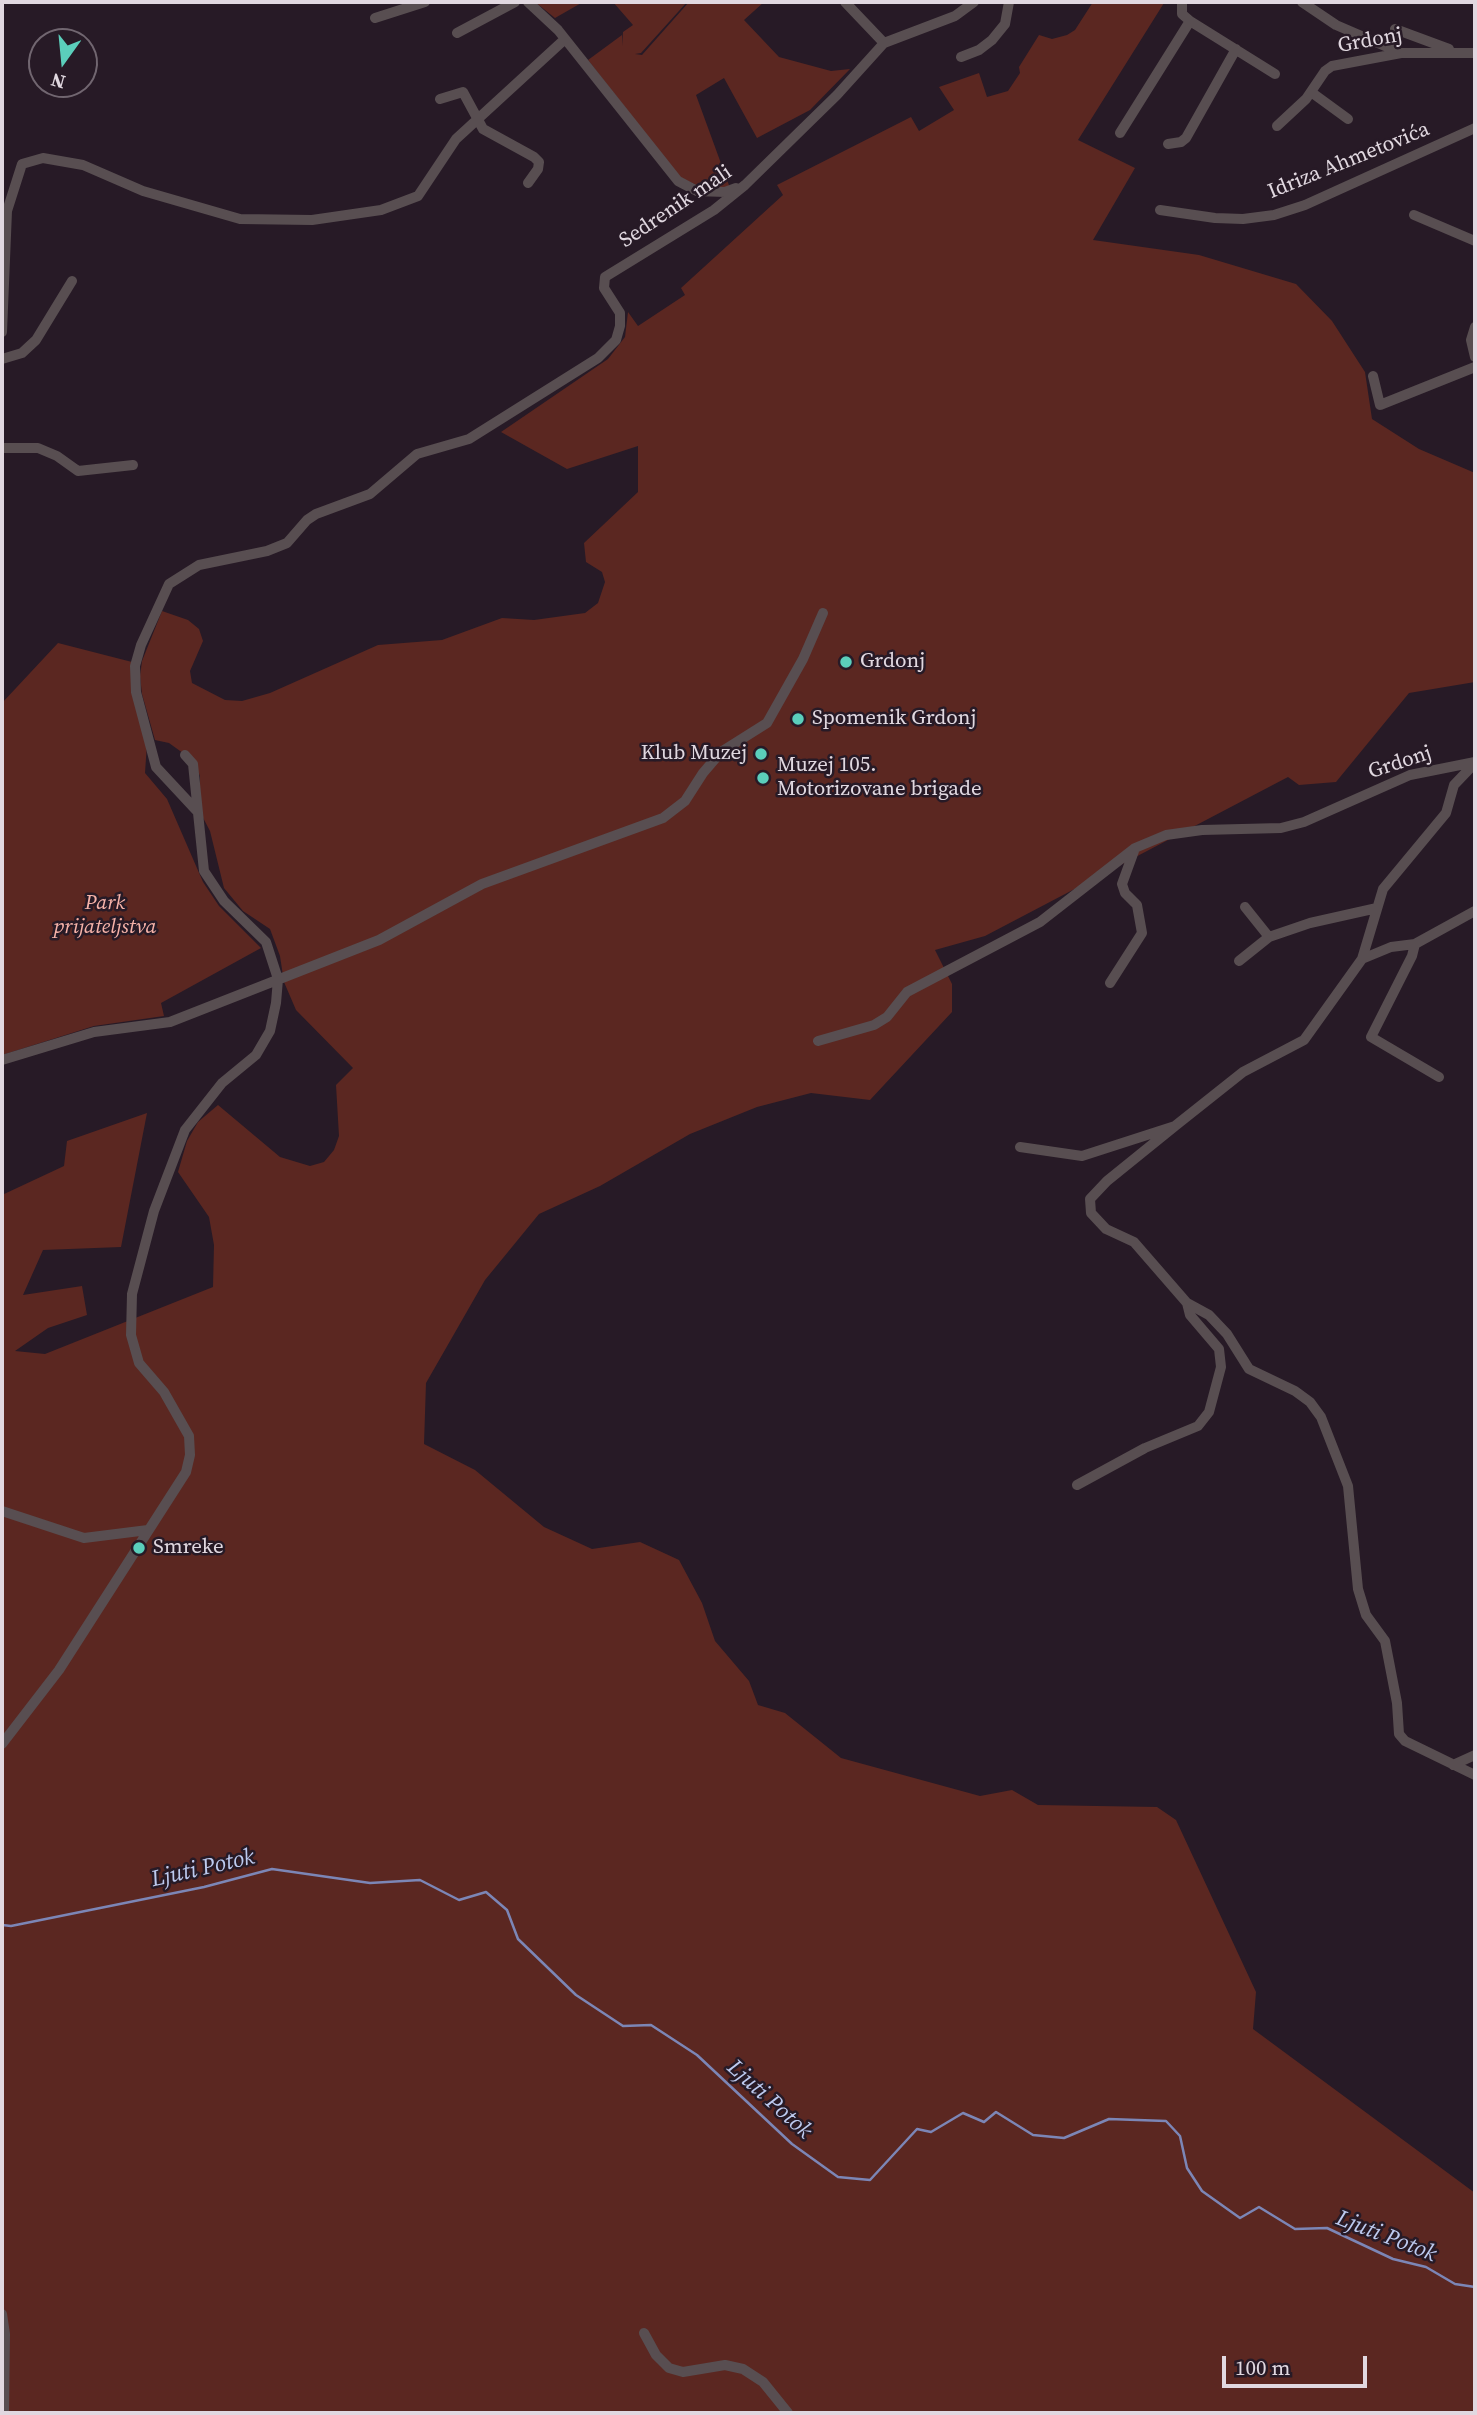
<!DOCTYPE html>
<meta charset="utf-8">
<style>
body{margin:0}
#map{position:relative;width:1477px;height:2415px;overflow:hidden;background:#271a26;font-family:"Source Serif 4",serif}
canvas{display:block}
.frame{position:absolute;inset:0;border:4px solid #e1d8e0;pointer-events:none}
.north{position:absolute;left:28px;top:28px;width:70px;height:70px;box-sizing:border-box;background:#271a26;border:2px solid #716670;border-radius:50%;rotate:195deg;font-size:19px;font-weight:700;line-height:28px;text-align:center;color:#e1d8e0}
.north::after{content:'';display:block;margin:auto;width:24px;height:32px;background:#5bcebb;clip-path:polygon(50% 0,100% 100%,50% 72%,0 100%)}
.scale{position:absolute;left:1222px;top:2356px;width:145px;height:32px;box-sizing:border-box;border:4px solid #e1d8e0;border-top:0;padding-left:9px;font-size:21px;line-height:24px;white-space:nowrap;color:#e1d8e0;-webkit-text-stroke:5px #271a26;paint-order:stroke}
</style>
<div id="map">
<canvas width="1477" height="2415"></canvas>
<div class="frame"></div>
<div class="north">N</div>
<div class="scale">100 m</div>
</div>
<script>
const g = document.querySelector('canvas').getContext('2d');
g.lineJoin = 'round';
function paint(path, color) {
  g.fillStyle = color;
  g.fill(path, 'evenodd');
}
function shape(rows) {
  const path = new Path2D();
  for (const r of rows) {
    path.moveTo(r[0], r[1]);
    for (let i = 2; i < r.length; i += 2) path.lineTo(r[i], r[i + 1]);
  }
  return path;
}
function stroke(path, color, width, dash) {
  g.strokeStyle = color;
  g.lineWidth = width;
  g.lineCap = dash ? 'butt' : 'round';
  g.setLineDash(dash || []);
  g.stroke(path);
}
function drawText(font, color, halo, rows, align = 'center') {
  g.font = font + ' "Source Serif 4",serif';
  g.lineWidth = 5;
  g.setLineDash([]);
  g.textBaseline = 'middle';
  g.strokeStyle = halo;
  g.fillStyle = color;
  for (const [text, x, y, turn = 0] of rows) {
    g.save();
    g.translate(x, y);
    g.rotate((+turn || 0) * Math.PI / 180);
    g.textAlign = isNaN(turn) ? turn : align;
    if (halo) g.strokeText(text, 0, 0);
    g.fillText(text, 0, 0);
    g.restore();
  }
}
const green = shape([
 [535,2,583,2,555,18],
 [613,2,687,2,641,53,635,54,642,55,689,2,764,2,744,20,779,57,831,71,850,69,810,110,757,138,724,78,696,95,730,188,705,189,679,177,588,60,622,35,622,46,623,32,633,25],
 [1093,2,1174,2,1164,3,1078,140,1135,168,1093,240,1199,255,1296,284,1332,321,1365,372,1372,419,1419,449,1475,473,1475,682,1409,693,1336,782,1299,785,1288,777,985,936,935,950,952,984,952,1012,870,1100,811,1093,757,1107,690,1134,600,1186,539,1214,485,1280,426,1383,424,1444,475,1470,544,1527,592,1549,640,1542,679,1560,702,1603,715,1641,749,1681,758,1705,785,1713,841,1758,980,1796,1012,1790,1038,1805,1157,1807,1176,1820,1256,1992,1253,2029,1475,2193,1475,2413,2,2413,2,1195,64,1166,67,1141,147,1113,121,1247,43,1250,23,1295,82,1286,87,1315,48,1328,15,1351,45,1354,213,1287,214,1245,209,1217,178,1172,187,1141,198,1122,218,1105,280,1157,310,1166,324,1162,334,1150,339,1136,336,1085,353,1068,296,1010,284,982,280,956,270,929,243,911,224,888,210,831,200,812,200,776,194,761,169,743,155,740,142,694,140,676,142,661,162,611,188,620,199,629,203,641,190,671,192,683,225,700,242,701,270,693,378,645,442,640,502,618,534,620,585,613,598,603,605,582,602,572,586,562,584,543,638,492,638,446,567,469,501,432,608,359,625,337,628,312,638,326,685,295,681,288,783,195,777,185,911,117,919,131,954,110,939,87,979,73,987,97,1008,91,1020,73,1019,67,1039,35,1052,39,1067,35,1075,30],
 [58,643,132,662,147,743,145,773,167,799,203,882,219,906,261,948,161,1003,164,1016,94,1026,2,1055,2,703]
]);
const stream = shape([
 [2,1925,11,1926,204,1887,272,1869,370,1883,420,1880,459,1900,486,1892,507,1910,518,1939,576,1995,623,2026,651,2025,697,2055,792,2144,838,2177,870,2180,917,2129,931,2132,963,2113,984,2122,996,2112,1033,2135,1064,2138,1109,2119,1166,2121,1180,2136,1187,2168,1202,2191,1240,2218,1259,2207,1295,2229,1327,2228,1393,2259,1426,2267,1455,2284,1475,2287]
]);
const street = shape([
 [528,2,558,30,678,181,697,191,725,192,736,188],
 [845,2,884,43],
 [1182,2,1182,14,1190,21,1275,74],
 [1302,2,1336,25,1401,53],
 [375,18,425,2],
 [1395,29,1449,49],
 [457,33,515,2],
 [961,57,979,50,992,40,1005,24,1009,2],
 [1311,92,1348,119],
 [440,99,463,92,483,129,534,157,539,162,538,169,528,183],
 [1277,126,1306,99,1325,71,1332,66,1401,53,1475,53],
 [1120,133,1190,21],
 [1168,144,1181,142,1186,138,1236,49],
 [1160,210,1215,218,1243,219,1274,215,1305,205,1475,128],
 [1414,215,1475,241],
 [1475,327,1471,340,1475,357],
 [2,332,7,211,22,164,43,158,83,165,143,191,240,219,312,220,381,210,418,196,456,139,565,39],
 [2,359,22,353,36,340,72,281],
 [1373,376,1380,405,1475,367],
 [2,448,38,448,57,456,78,471,133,465],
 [196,810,156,767,136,692,135,666,141,645,169,584,199,565,267,551,287,543,307,520,316,514,370,494,417,454,469,439,598,358,616,340,620,326,620,313,604,288,605,277,714,210,745,185,837,95,884,43,955,16,974,2],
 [1245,907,1269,937,1310,923,1377,908],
 [1415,944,1412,956,1371,1037,1439,1077],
 [1362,959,1383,889,1446,813,1454,785,1475,763],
 [1239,961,1269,937],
 [1110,983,1142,933,1137,905,1125,893,1122,884,1134,851],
 [818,1041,874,1025,887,1017,907,992,1040,922,1135,848,1166,835,1202,830,1281,828,1304,822,1410,775,1475,762],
 [2,1060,94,1032,170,1022,379,940,482,884,663,818,685,801,703,773,721,752,767,723,803,659,823,613],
 [1175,1126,1107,1181,1090,1199,1091,1213,1106,1229,1134,1242,1187,1303,1209,1315,1227,1334,1249,1369,1295,1391,1310,1402,1321,1417,1348,1486,1358,1589,1366,1615,1385,1641,1397,1703,1399,1734,1405,1741,1475,1775],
 [1020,1147,1082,1156,1175,1126,1243,1072,1304,1040,1362,959,1391,947,1415,944,1475,911],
 [1077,1485,1145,1448,1198,1426,1209,1412,1221,1367,1219,1349,1190,1315,1187,1303],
 [2,1511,84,1538,148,1530],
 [2,1744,59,1670,186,1472,190,1455,189,1436,164,1392,139,1363,131,1335,132,1294,154,1211,185,1130,222,1083,256,1055,270,1031,276,1003,278,979,266,942,224,901,204,871,193,764,185,755],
 [1453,1765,1475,1755],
 [2,2314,5,2334,4,2413],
 [644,2333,656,2355,669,2368,683,2372,725,2365,743,2369,763,2382,788,2413]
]);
const markers = [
 [846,662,7,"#5bcebb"],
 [798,719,7,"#5bcebb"],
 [761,754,7,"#5bcebb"],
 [763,778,7,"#5bcebb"],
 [139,1548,7,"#5bcebb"]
];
const streetNames = [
 ["Grdonj",1370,41,-10],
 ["Idriza Ahmetovića",1349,161,-22],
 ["Sedrenik mali",676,207,-34],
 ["Grdonj",1400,763,-18]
];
const poiNames = [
 ["Grdonj",860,662],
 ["Spomenik Grdonj",812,719],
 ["Klub Muzej",747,754,"right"],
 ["Muzej 105.",777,766],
 ["Motorizovane brigade",777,790],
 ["Smreke",153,1548]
];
const parkNames = [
 ["Park",105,904],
 ["prijateljstva",105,928]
];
const waterNames = [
 ["Ljuti Potok",203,1869,-13],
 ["Ljuti Potok",769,2100,42],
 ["Ljuti Potok",1386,2237,21]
];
paint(green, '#5b2721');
stroke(stream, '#7c86b6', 2.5);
stroke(street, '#584e51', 10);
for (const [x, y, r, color] of markers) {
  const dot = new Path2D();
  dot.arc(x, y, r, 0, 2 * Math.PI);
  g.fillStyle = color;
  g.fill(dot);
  stroke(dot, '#271a26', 2.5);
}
drawText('21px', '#e1d8e0', '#271a26', streetNames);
drawText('21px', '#e1d8e0', '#271a26', poiNames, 'left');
drawText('italic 21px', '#f7b3a9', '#271a26', parkNames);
drawText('italic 23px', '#bdcaef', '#271a26', waterNames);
</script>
